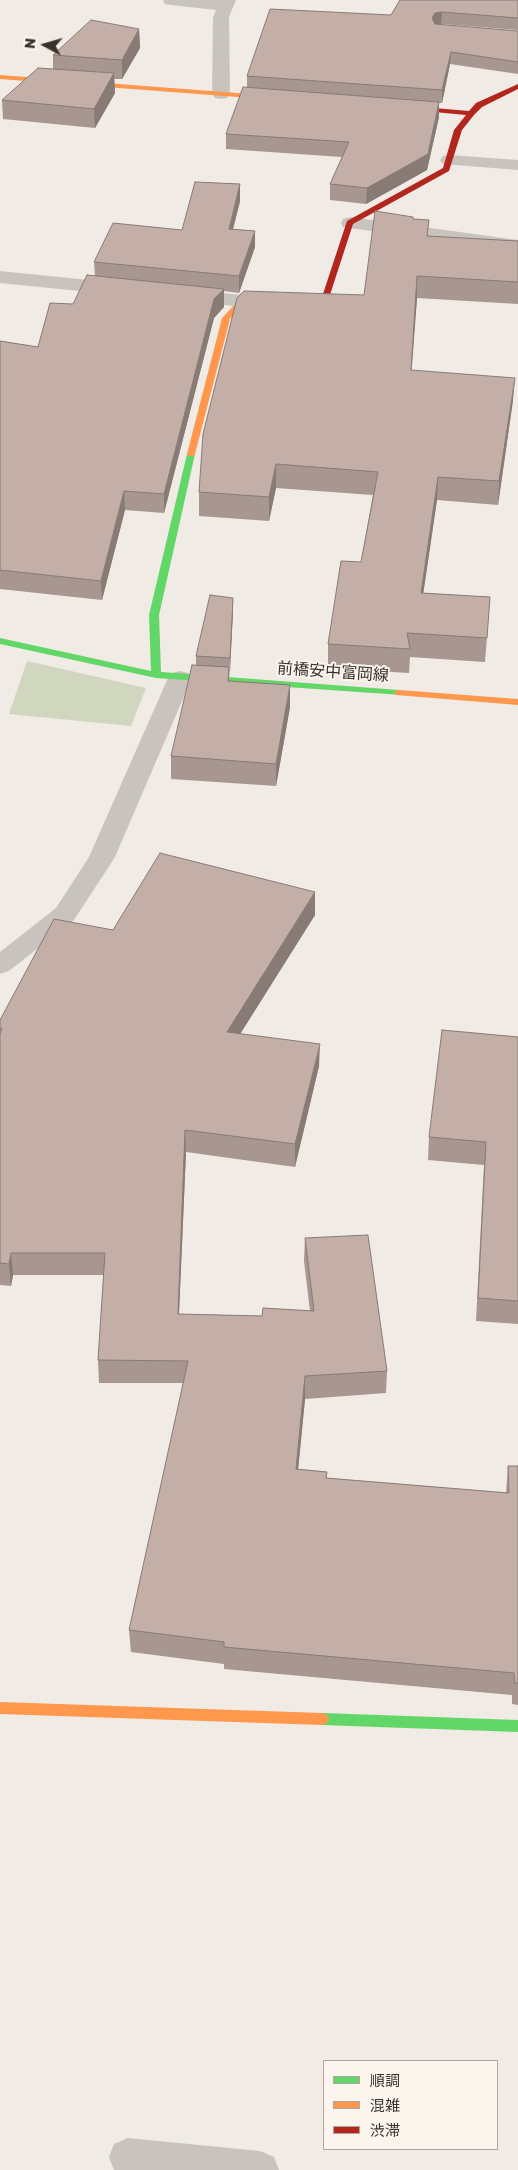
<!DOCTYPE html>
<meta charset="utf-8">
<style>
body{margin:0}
#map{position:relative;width:518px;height:2170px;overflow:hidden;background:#f0ebe5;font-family:"Golos Text","Noto Sans JP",sans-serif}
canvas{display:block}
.legend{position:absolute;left:323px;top:2060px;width:175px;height:90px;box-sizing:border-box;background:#fbf5ee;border:1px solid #aea6a0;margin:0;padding:6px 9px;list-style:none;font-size:15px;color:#3b302b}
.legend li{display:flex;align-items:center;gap:10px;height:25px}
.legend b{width:25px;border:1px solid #aea6a0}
.north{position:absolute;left:20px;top:20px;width:50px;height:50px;-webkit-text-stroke:4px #fbf5ee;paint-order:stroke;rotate:276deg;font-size:14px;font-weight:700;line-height:20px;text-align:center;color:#3b302b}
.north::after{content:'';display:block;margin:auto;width:18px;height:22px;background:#3b302b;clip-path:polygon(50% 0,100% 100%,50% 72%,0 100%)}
</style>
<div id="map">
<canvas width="518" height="2170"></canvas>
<ul class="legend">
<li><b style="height:6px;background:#63d668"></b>順調</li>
<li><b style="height:6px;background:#ff974d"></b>混雑</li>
<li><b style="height:6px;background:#b3261e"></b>渋滞</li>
</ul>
<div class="north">N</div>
</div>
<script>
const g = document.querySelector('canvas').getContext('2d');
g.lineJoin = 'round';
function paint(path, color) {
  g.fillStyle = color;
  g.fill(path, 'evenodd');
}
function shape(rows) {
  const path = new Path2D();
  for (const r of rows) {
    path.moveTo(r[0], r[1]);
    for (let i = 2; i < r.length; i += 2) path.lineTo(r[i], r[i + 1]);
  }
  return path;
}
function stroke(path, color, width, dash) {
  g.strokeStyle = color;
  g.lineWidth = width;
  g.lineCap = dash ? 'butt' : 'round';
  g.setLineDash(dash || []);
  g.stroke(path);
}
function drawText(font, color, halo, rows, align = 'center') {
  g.font = font + ' "Golos Text","Noto Sans JP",sans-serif';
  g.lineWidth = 4;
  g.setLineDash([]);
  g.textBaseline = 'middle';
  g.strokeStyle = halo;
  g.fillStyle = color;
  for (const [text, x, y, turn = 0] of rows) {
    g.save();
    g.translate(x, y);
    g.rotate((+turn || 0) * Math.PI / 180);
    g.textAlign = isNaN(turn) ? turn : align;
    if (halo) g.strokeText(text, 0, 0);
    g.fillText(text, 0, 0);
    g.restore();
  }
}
const green = shape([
 [27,661,146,688,131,726,9,714]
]);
const street = shape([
 [163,0,236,0,229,17,230,94,227,98,221,99,215,98,212,94,213,17,216,10,171,5,165,4,163,0],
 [449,155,518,160,518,170,443,164,440,160,443,156,449,155],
 [350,217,518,240,518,252,343,227,341,223,343,219,350,217],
 [0,271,119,283,126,285,129,289,126,293,119,295,0,283,0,271],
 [187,290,243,295,250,297,253,301,250,305,243,307,180,300,177,296,180,292,187,290],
 [180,671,188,673,192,678,115,857,74,920,9,971,0,974,0,952,56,908,89,857,168,678,172,673,180,671],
 [128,2138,260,2151,274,2157,279,2170,114,2170,109,2157,114,2144,128,2138]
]);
const fast = shape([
 [191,451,195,454,159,615,161,672,399,690,402,691,404,693,402,695,156,678,0,644,0,638,151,671,149,615,187,454,191,451],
 [322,1713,518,1720,518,1732,322,1725,317,1723,315,1719,317,1715,322,1713]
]);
const slow = shape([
 [0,75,277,96,281,98,277,100,0,79,0,75],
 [240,299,268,299,272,301,268,303,245,303,230,319,195,454,194,456,188,456,187,454,222,318,240,299],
 [399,690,518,699,518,705,396,695,394,693,396,691,399,690],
 [0,1702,322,1713,327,1715,329,1719,327,1723,322,1725,0,1714,0,1702]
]);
const jam = shape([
 [518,84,518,89,482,107,474,115,462,130,449,171,353,224,327,304,265,303,264,301,268,299,321,300,347,221,443,168,454,130,466,115,402,109,399,109,399,105,469,111,476,103,518,84]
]);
const wall = shape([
 [518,0,518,30,441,24,438,25,518,31,518,74,450,64,442,103,439,103,439,117,427,170,366,204,330,200,330,184,342,157,226,149,226,134,247,87,247,76,391,15],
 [139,29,140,48,122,79,114,79,115,93,95,128,3,119,2,100,53,69,53,55],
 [240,184,240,201,233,229,255,231,255,247,239,293,224,291,224,307,214,318,164,513,125,510,102,600,0,589,0,341,38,347,95,276,94,262,182,230],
 [413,219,429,236,518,241,518,304,417,298,411,370,513,400,498,505,437,500,423,593,490,597,485,662,410,657,409,673,328,668,328,644,361,562,373,495,276,488,269,521,199,516,199,492,364,295],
 [233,598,233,611,229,681,290,707,276,786,171,779,171,756,196,665,196,656],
 [315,892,315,915,240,1034,319,1066,295,1167,186,1152,179,1314,262,1316,310,1311,304,1261,305,1238,387,1371,386,1393,305,1399,298,1469,327,1472,327,1478,506,1493,508,1466,518,1466,518,1705,512,1704,512,1695,224,1669,224,1664,131,1652,129,1630,184,1383,99,1383,98,1360,104,1275,13,1275,11,1286,0,1285,0,1020,113,930],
 [518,1037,518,1324,476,1321,484,1165,428,1160,429,1137]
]);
const shadedWall = shape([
 [442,12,441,24,435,25,432,18,435,13],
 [139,29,140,48,122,79,122,60],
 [451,52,450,64,442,103,442,90],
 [114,73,115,93,95,128,94,109],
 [439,102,439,117,427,170,366,204,367,188],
 [240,184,240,201,229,245,229,229],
 [255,231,255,247,239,293,239,276],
 [417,276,417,298,410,393,411,370],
 [224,289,224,307,214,318,164,513,164,494,214,299],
 [515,378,513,400,498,505,499,481],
 [276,464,276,488,269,521,269,497],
 [438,477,437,500,420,616,421,593],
 [124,491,125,510,102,600,101,581],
 [233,598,233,611,230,672,230,658],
 [290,685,290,707,276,786,276,764],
 [315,892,315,915,227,1055,227,1032],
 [320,1044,319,1066,295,1167,295,1144],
 [185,1130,186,1152,178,1336,178,1314],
 [11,1253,13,1275,11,1286,9,1264],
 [305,1376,305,1399,296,1491,296,1469]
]);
const building = shape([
 [400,0,518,0,518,18,442,12,435,13,432,18,435,24,518,31,518,62,451,52,442,90,247,76,270,9,391,15,400,0],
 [91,20,139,29,122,60,53,55,91,20],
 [38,68,114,73,94,109,2,100,38,68],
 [243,87,439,102,428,154,367,188,330,184,349,142,226,134,243,87],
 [195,182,240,184,229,229,255,231,239,276,94,262,113,223,182,230,195,182],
 [375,211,413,217,413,219,429,220,427,236,518,241,518,282,417,276,411,370,515,378,499,481,438,477,421,593,490,597,487,638,407,633,410,649,328,644,341,561,361,562,378,472,276,464,269,497,199,492,203,434,237,298,244,291,364,295,375,211],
 [87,275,224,289,214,299,164,494,124,491,101,581,0,570,0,341,38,347,50,303,73,304,87,275],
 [210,595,233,598,230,658,196,656,210,595],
 [192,665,229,667,228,681,290,685,276,764,171,756,192,665],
 [160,853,315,892,227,1032,320,1044,295,1144,185,1130,178,1314,262,1316,263,1308,314,1311,305,1238,368,1235,387,1371,305,1376,296,1469,327,1472,326,1478,509,1493,508,1466,518,1466,518,1683,515,1683,514,1673,224,1647,224,1642,129,1630,188,1361,98,1360,105,1253,11,1253,9,1264,0,1263,0,1034,2,1028,0,1028,0,1020,54,919,113,930,160,853],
 [442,1030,518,1037,518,1301,478,1298,486,1142,429,1137,442,1030]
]);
const streetNames = [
 ["前橋安中富岡線",333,672,4]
];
paint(green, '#d1d6bf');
paint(street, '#c9c3be');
paint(fast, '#63d668');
paint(slow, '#ff974d');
paint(jam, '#b3261e');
paint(wall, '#a89690');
paint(shadedWall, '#887a75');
paint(building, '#c3afa7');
stroke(building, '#887a75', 1);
drawText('16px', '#3b302b', '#fbf5ee', streetNames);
</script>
